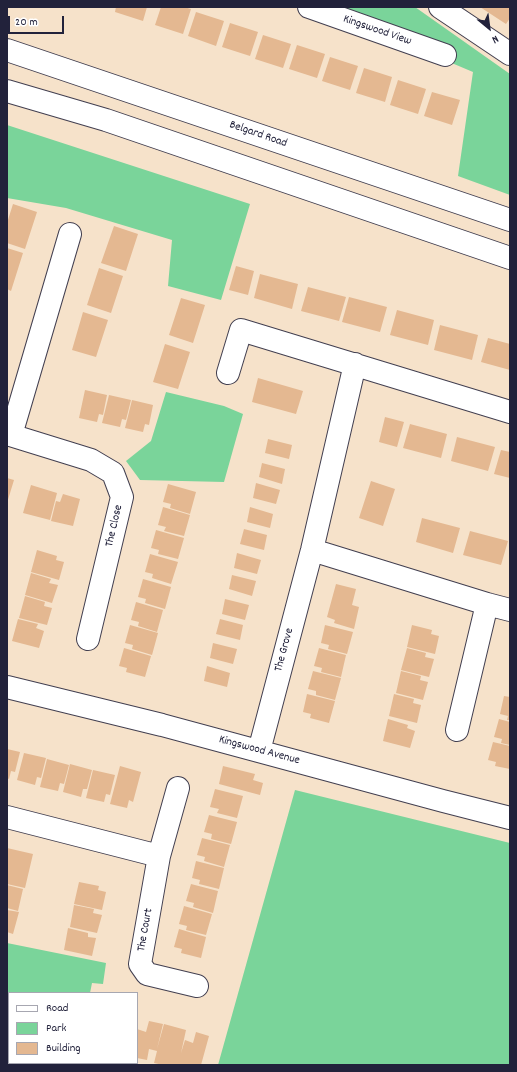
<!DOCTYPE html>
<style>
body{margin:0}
#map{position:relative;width:517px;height:1072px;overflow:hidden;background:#f6e2ca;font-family:Dekko,sans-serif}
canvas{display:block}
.frame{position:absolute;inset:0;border:8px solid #22223b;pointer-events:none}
.legend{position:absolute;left:8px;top:992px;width:130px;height:72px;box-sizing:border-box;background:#fff;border:1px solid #a7a7b1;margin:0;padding:5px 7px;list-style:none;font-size:12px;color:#22223b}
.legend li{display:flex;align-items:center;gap:8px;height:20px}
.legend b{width:20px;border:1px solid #a7a7b1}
.north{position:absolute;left:469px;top:8px;width:40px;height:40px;-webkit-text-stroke:3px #fff;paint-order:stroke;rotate:151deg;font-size:11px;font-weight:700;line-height:16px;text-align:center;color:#22223b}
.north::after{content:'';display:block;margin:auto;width:14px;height:18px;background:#22223b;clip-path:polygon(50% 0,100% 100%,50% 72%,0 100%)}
.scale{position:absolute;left:8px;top:16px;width:56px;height:18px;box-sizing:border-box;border:2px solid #22223b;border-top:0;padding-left:5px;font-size:12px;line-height:14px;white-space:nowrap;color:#22223b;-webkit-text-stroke:3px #fff;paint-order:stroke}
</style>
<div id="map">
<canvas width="517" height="1072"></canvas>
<div class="frame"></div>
<ul class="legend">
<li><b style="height:5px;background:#fff"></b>Road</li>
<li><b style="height:11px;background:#7ad49a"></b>Park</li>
<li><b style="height:11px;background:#e4b891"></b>Building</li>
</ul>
<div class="north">N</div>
<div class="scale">20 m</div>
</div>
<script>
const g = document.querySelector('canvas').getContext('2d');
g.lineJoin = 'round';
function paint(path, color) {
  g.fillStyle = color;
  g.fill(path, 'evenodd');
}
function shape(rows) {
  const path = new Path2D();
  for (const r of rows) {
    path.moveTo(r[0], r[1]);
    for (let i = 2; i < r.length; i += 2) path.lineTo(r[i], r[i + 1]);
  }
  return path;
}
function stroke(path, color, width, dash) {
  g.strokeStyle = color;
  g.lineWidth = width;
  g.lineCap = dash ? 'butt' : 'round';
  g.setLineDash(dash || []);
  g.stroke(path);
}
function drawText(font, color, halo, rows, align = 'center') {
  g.font = font + ' Dekko,sans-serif';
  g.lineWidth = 3;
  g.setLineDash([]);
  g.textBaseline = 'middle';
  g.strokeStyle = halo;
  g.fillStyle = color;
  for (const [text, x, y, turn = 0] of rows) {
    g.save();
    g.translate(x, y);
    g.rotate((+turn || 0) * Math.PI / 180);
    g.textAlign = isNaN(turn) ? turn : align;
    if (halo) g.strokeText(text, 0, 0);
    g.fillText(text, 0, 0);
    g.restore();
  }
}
const green = shape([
 [319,7,415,7,510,74,510,195,458,176,473,72],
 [7,125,250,204,221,300,168,286,172,240,66,208,7,198],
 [166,392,224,406,243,414,224,482,140,480,126,461,151,441],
 [295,790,510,843,510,1065,218,1065],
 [7,943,106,963,103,984,92,983,90,993,9,993,9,1063,73,1063,72,1065,7,1065]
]);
const building = shape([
 [116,7,147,7,143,21,115,12],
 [161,7,184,7,191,9,183,34,155,25],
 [480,7,510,7,510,18,506,24],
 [196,12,224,21,216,46,188,36],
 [230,23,258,32,250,56,222,47],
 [263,35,291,44,283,68,255,59],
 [297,45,325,54,317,78,289,69],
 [330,57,358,66,350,90,322,81],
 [364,68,392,77,385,102,356,93],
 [398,80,426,89,418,114,390,105],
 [432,92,460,100,452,125,424,116],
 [13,204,37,212,25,249,7,243,7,223],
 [114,226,138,234,126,271,101,263],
 [7,248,23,253,11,291,7,289],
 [236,266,254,271,248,295,229,290],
 [99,268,123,276,111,313,87,305],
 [260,274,298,284,292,309,254,298],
 [308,287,346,297,339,321,301,311],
 [349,297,387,307,380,332,342,322],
 [181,298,205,305,193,343,169,335],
 [397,310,434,320,428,345,390,335],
 [83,312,108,320,96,357,72,350],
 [440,325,478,335,472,360,434,350],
 [488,338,510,344,510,370,481,362],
 [165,344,190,352,178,389,153,382],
 [258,378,303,391,296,414,252,402],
 [85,390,107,395,103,415,99,414,97,422,79,418],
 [109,395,131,400,126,420,122,419,120,427,102,423],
 [132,400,153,405,149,425,145,424,143,432,125,428],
 [385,417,404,422,397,447,379,442],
 [410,424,447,434,441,458,403,448],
 [457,437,495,447,488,471,451,461],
 [268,439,292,445,289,459,265,453],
 [501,450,510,452,510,478,494,474],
 [262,463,285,469,282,484,259,477],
 [7,478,14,480,7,503],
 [371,481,395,489,383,526,359,518],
 [256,483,280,490,276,504,253,498],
 [168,484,196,492,190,514,170,508,171,504,163,502],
 [31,485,57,493,50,520,23,513],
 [63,494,80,499,73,526,51,521,56,501,60,502],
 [163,507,190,515,184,536,164,531,166,527,158,525],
 [250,507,273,514,270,528,247,522],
 [422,518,460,528,453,553,416,542],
 [244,529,267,535,264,550,240,544],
 [156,530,184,538,178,559,158,554,159,550,151,548],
 [470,531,508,541,501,565,463,555],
 [37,550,57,556,56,560,64,562,59,580,31,572],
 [237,553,261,560,257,574,234,568],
 [150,554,178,562,171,584,152,578,153,574,145,572],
 [31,573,51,579,49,583,58,585,52,603,25,595],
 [232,575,256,581,252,596,229,589],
 [143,579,171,587,165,609,145,603,146,599,138,597],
 [336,584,356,589,352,605,359,607,354,629,334,623,335,620,327,617],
 [25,596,45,602,44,606,52,608,47,625,19,618],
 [225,599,249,605,245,620,222,614],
 [136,602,163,610,157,632,138,626,139,622,131,620],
 [18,619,38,624,36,628,44,631,39,648,12,641],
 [220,619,243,625,240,640,216,634],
 [130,625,158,633,152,655,132,649,133,645,125,643],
 [325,625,353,632,347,654,328,649,329,645,321,643],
 [412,625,432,630,431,634,439,636,435,654,407,647],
 [213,643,237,649,233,664,210,658],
 [124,648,151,656,145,677,126,672,127,668,119,666],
 [319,648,346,655,341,677,321,672,322,668,314,666],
 [407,648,426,653,425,657,434,659,429,677,401,670],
 [207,666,230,673,227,687,204,681],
 [313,671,341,678,335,700,316,695,316,691,308,689],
 [401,671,421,676,420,680,428,682,423,700,396,693],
 [307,694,335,701,329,723,310,718,311,714,303,712],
 [394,694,414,699,413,703,421,705,417,723,389,716],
 [504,696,510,697,510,720,507,720,508,716,500,714],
 [388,719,408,725,407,728,415,731,410,748,383,741],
 [499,719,510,722,510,745,501,743,502,739,494,737],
 [493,742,510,746,510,769,495,766,496,762,488,760],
 [7,749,20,752,15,772,11,771,9,779,7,778],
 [24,753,46,758,41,778,37,777,35,785,17,780],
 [47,759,69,765,64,784,60,783,58,791,40,787],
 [70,764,92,770,87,789,83,789,81,797,63,792],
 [120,766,141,772,133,802,129,800,127,808,110,804],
 [223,766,255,774,253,780,263,783,260,795,219,784],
 [93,770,115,775,110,795,106,794,104,802,86,798],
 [215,789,243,796,237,818,217,813,219,809,210,807],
 [209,815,237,822,231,844,211,839,212,834,204,832],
 [202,838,230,845,224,867,204,861,205,857,197,855],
 [7,848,33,854,25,888,7,884],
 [196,861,224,868,219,889,199,884,200,880,192,878],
 [79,882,99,886,98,890,106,892,102,910,74,904],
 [191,884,218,891,213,913,193,907,194,903,186,901],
 [7,885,23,889,18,911,7,908],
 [74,905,94,909,93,913,102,915,97,933,70,927],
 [184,906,212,914,206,935,186,930,187,926,179,924],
 [7,910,19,912,13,934,7,932],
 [68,928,88,933,88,937,96,938,92,956,64,950],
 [179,929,206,937,201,958,181,953,182,949,174,947],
 [149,1021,163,1024,157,1049,164,1024,186,1030,181,1053,185,1040,193,1043,196,1032,209,1036,201,1065,163,1065,154,1063,157,1051,149,1049,147,1060,137,1058,137,1029,146,1032]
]);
const minor = shape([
 [309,7,445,55],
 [440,7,510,54],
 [228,373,241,330,510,412],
 [7,434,91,460,113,473,122,497,88,639],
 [11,435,70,234],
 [312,550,487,604,510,610],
 [7,687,162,725,443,801,510,818],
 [457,730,487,604],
 [259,751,312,550,355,364],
 [178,788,159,856,140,964,147,974,197,986],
 [7,817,159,856]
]);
const secondary = shape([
 [7,50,510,220],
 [7,91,106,120,510,258]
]);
const streetNames = [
 ["Kingswood View",377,31,19],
 ["Belgard Road",258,135,19],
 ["The Close",115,526,-77],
 ["The Grove",285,650,-75],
 ["Kingswood Avenue",259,751,15],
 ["The Court",146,930,-80]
];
paint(green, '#7ad49a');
paint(building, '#e4b891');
stroke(minor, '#423f50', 24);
stroke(secondary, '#423f50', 24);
stroke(minor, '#fff', 22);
stroke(secondary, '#fff', 22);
drawText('12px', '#22223b', '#fff', streetNames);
</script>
